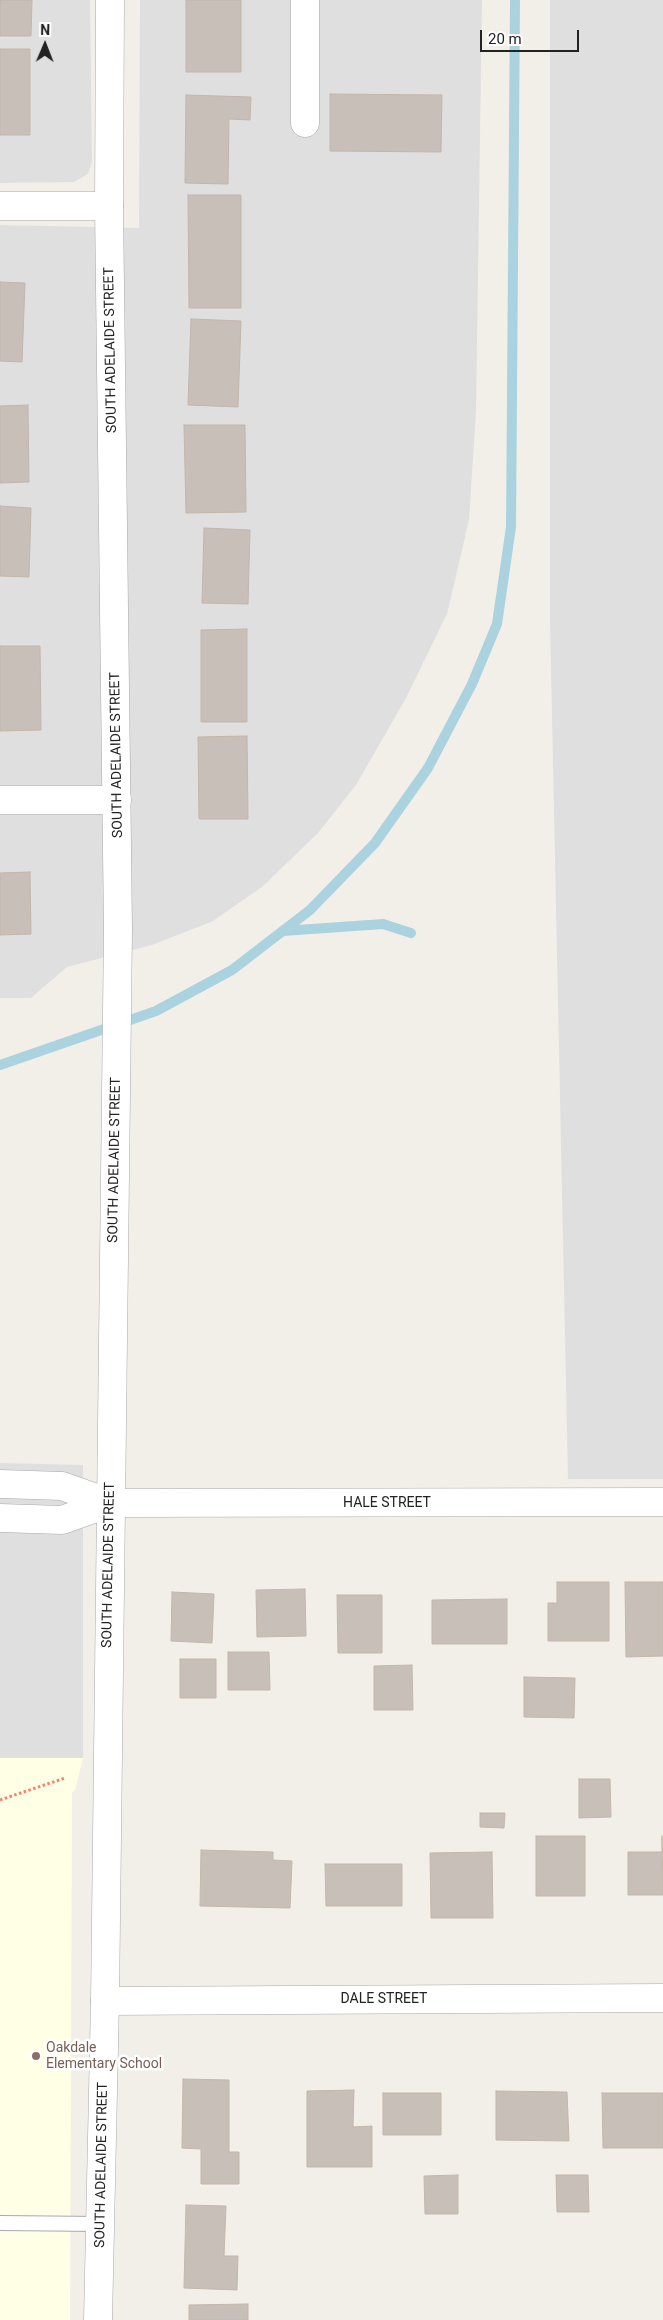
<!DOCTYPE html>
<style>
body{margin:0}
#map{position:relative;width:663px;height:2320px;overflow:hidden;background:#f2efe9;font-family:Roboto,sans-serif}
canvas{display:block}
.north{position:absolute;left:20px;top:20px;width:50px;height:50px;-webkit-text-stroke:4px #fff;paint-order:stroke;rotate:1deg;font-size:14px;font-weight:700;line-height:20px;text-align:center;color:#222}
.north::after{content:'';display:block;margin:auto;width:18px;height:22px;background:#222;clip-path:polygon(50% 0,100% 100%,50% 72%,0 100%)}
.scale{position:absolute;left:480px;top:30px;width:99px;height:22px;box-sizing:border-box;border:2px solid #222;border-top:0;padding-left:6px;font-size:15px;line-height:18px;white-space:nowrap;color:#222;-webkit-text-stroke:4px #fff;paint-order:stroke}
</style>
<div id="map">
<canvas width="663" height="2320"></canvas>
<div class="north">N</div>
<div class="scale">20 m</div>
</div>
<script>
const g = document.querySelector('canvas').getContext('2d');
g.lineJoin = 'round';
function paint(path, color) {
  g.fillStyle = color;
  g.fill(path, 'evenodd');
}
function shape(rows) {
  const path = new Path2D();
  for (const r of rows) {
    path.moveTo(r[0], r[1]);
    for (let i = 2; i < r.length; i += 2) path.lineTo(r[i], r[i + 1]);
  }
  return path;
}
function stroke(path, color, width, dash) {
  g.strokeStyle = color;
  g.lineWidth = width;
  g.lineCap = dash ? 'butt' : 'round';
  g.setLineDash(dash || []);
  g.stroke(path);
}
function drawText(font, color, halo, rows, align = 'center') {
  g.font = font + ' Roboto,sans-serif';
  g.lineWidth = 5;
  g.setLineDash([]);
  g.textBaseline = 'middle';
  g.strokeStyle = halo;
  g.fillStyle = color;
  for (const [text, x, y, turn = 0] of rows) {
    g.save();
    g.translate(x, y);
    g.rotate((+turn || 0) * Math.PI / 180);
    g.textAlign = isNaN(turn) ? turn : align;
    if (halo) g.strokeText(text, 0, 0);
    g.fillText(text, 0, 0);
    g.restore();
  }
}
const residential = shape([
 [0,0,90,0,92,162,88,174,74,182,0,183],
 [140,0,482,0,476,411,469,520,447,614,406,698,356,785,318,833,262,887,213,921,152,945,67,967,31,998,0,998,0,225,139,228],
 [550,0,663,0,663,1479,568,1479,550,620],
 [0,1463,83,1465,83,1758,0,1758]
]);
const education = shape([
 [0,1758,83,1758,75,1790,72,1793,70,2320,0,2320]
]);
const stream = shape([
 [283,931,383,924,411,933],
 [0,1065,156,1011,232,970,310,910,375,843,428,768,472,684,497,624,511,527,515,0]
]);
const building = shape([
 [0,0,32,0,31,36,0,36,0,0],
 [186,0,241,0,241,72,186,72,186,0],
 [0,49,30,49,30,135,0,135,0,49],
 [330,94,442,95,441,152,330,151,330,94],
 [186,95,251,97,250,120,229,119,228,184,185,183,186,95],
 [188,195,241,195,241,308,189,308,188,195],
 [0,282,25,283,22,362,0,361,0,282],
 [191,319,241,321,238,407,188,405,191,319],
 [28,405,29,482,0,483,0,406,28,405],
 [184,425,245,425,246,512,186,513,184,425],
 [0,506,31,508,29,577,0,576,0,506],
 [204,528,250,530,248,604,202,603,204,528],
 [247,629,247,722,201,722,201,630,247,629],
 [0,646,40,646,41,730,0,731,0,646],
 [247,736,248,819,199,819,198,737,247,736],
 [30,872,31,934,0,935,0,873,30,872],
 [557,1582,609,1582,609,1641,548,1641,548,1603,557,1603,557,1582],
 [625,1582,663,1582,663,1656,626,1657,625,1582],
 [305,1589,306,1636,257,1637,256,1590,305,1589],
 [172,1592,214,1594,212,1643,171,1641,172,1592],
 [337,1595,382,1595,382,1653,338,1653,337,1595],
 [507,1599,507,1644,432,1644,432,1600,507,1599],
 [228,1652,269,1652,270,1690,228,1690,228,1652],
 [180,1659,216,1659,216,1698,180,1698,180,1659],
 [412,1665,413,1710,374,1710,374,1666,412,1665],
 [524,1677,575,1678,574,1718,524,1717,524,1677],
 [579,1779,610,1779,611,1817,579,1818,579,1779],
 [480,1813,505,1813,504,1828,480,1827,480,1813],
 [536,1836,585,1836,585,1896,536,1896,536,1836],
 [662,1836,663,1895,628,1895,628,1852,662,1852,662,1836],
 [201,1850,273,1852,273,1860,292,1861,290,1908,200,1906,201,1850],
 [492,1852,493,1918,431,1918,430,1853,492,1852],
 [325,1864,402,1864,402,1906,326,1906,325,1864],
 [183,2079,229,2080,229,2152,239,2152,239,2184,201,2184,201,2149,182,2148,183,2079],
 [354,2090,353,2127,372,2126,372,2167,307,2167,307,2091,354,2090],
 [496,2091,567,2092,569,2141,496,2140,496,2091],
 [383,2093,441,2093,441,2135,383,2135,383,2093],
 [602,2093,663,2093,663,2148,603,2148,602,2093],
 [458,2175,458,2214,425,2214,424,2176,458,2175],
 [556,2175,588,2175,589,2212,557,2212,556,2175],
 [186,2205,226,2206,224,2256,238,2256,237,2290,184,2288,186,2205],
 [248,2304,248,2320,189,2320,189,2305,248,2304]
]);
const path = shape([
 [0,1800,65,1778]
]);
const service = shape([
 [0,2223,100,2224]
]);
const minor = shape([
 [305,0,305,123],
 [0,206,109,206],
 [0,800,117,800],
 [0,1484,62,1486,110,1503,62,1520,0,1518],
 [110,1503,663,1502],
 [105,2001,663,1998]
]);
const tertiary = shape([
 [98,2320,105,2001,118,929,109,206,110,0]
]);
const markers = [
 [36,2056,5,"#8d6e63"]
];
const streetNames = [
 ["SOUTH ADELAIDE STREET",111,350,-91],
 ["SOUTH ADELAIDE STREET",117,755,-91],
 ["SOUTH ADELAIDE STREET",115,1160,-89],
 ["HALE STREET",387,1503],
 ["SOUTH ADELAIDE STREET",109,1565,-89],
 ["DALE STREET",384,1999],
 ["SOUTH ADELAIDE STREET",102,2165,-89]
];
const educationNames = [
 ["Oakdale",46,2048],
 ["Elementary School",46,2064]
];
paint(residential, '#e0dfdf');
paint(education, '#ffffe5');
stroke(stream, '#aad3df', 10);
paint(building, '#c7bfb8');
stroke(building, '#c4b6ab', 1);
stroke(service, '#a9a9a9', 16);
stroke(minor, '#a9a9a9', 29);
stroke(tertiary, '#a9a9a9', 29);
stroke(path, '#fa8072', 3, [2.5, 2.5]);
stroke(service, '#fff', 14);
stroke(minor, '#fff', 28);
stroke(tertiary, '#fff', 28);
for (const [x, y, r, color] of markers) {
  const dot = new Path2D();
  dot.arc(x, y, r, 0, 2 * Math.PI);
  g.fillStyle = color;
  g.fill(dot);
  stroke(dot, '#fff', 2);
}
drawText('14px', '#222', '#fff', streetNames);
drawText('14px', '#785e54', '#fff', educationNames, 'left');
</script>
